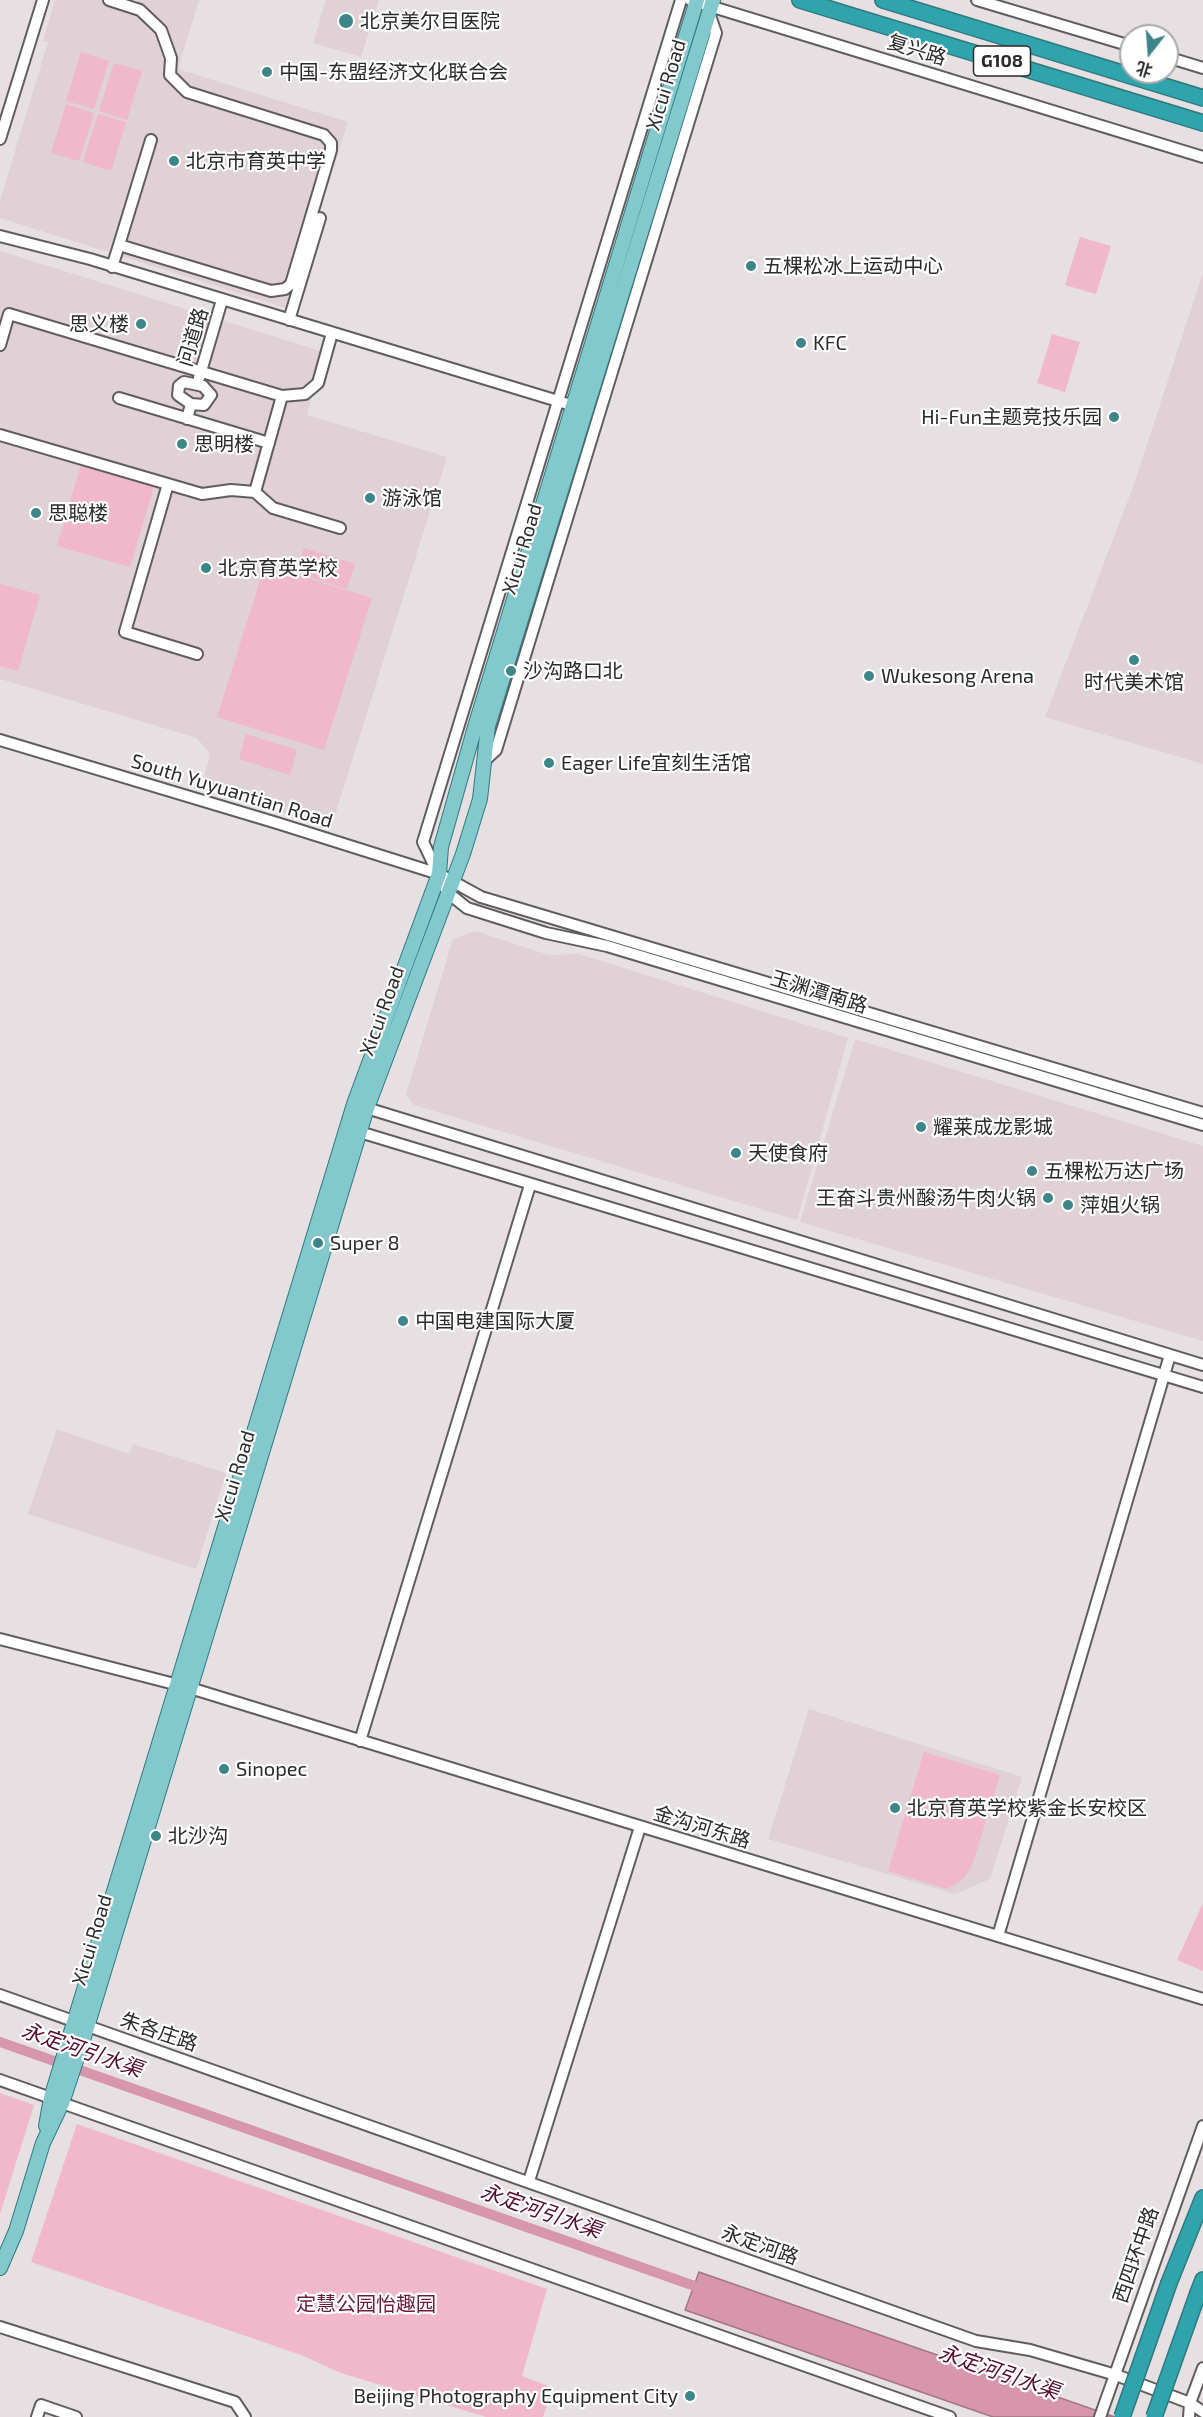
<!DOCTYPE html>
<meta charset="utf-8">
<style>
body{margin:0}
#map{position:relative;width:1203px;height:2417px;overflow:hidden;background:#e6e0e2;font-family:"Exo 2","Noto Sans SC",sans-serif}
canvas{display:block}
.north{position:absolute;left:1119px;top:24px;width:60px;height:60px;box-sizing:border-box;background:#fff;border:2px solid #abaaaa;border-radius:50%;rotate:197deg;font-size:16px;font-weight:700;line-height:24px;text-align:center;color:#2c2a2a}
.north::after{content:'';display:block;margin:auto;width:21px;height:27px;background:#3c8589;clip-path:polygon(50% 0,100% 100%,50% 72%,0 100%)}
</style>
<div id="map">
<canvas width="1203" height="2417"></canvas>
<div class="north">北</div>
</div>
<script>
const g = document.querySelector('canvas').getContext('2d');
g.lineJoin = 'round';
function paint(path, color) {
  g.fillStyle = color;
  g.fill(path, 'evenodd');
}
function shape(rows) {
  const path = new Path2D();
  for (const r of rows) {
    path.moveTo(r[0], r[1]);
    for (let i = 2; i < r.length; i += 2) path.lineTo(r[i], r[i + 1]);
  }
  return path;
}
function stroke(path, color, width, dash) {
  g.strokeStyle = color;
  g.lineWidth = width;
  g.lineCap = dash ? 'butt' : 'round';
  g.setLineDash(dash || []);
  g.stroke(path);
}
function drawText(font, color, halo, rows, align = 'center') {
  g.font = font + ' "Exo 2","Noto Sans SC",sans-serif';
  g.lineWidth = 4.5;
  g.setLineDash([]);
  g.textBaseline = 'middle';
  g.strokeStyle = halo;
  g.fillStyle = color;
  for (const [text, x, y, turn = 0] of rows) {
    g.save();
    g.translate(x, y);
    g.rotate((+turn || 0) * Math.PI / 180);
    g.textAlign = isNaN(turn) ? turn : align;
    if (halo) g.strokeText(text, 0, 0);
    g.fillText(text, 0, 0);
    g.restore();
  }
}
const built = shape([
 [55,0,129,0,137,3,138,0,199,0,178,69,348,122,289,309,0,218,0,201,48,42,43,41],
 [326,0,379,0,361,57,313,43],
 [0,251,324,352,307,415,447,457,331,828,202,787,210,754,197,738,0,679],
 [1203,273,1203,764,1045,717,1133,487],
 [475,931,549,955,579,954,848,1038,797,1220,414,1105,406,1094,453,939],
 [855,1039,1203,1146,1203,1341,800,1222],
 [57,1429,129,1454,133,1444,226,1473,196,1569,28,1514],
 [809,1709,1022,1777,990,1879,955,1894,768,1839]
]);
const green = shape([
 [81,52,109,61,94,109,66,101],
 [114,63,142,71,127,120,99,111],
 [66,104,94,113,79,161,51,153],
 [98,114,126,122,111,171,83,162],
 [1080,237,1111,246,1096,294,1065,285],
 [1052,334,1080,342,1065,392,1037,383],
 [82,462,155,483,130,567,57,546],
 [304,548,355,564,347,589,296,573],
 [265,565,372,598,324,750,217,717],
 [0,584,40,595,18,671,0,666],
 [246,734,297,750,290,775,239,759],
 [924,1752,1000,1775,972,1866,963,1879,947,1889,888,1871],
 [1203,1903,1203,1971,1177,1960],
 [0,2093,34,2105,0,2214],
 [77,2124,547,2289,522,2376,553,2388,543,2417,486,2417,341,2373,301,2355,31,2262]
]);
const water = shape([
 [699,2272,1115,2417,993,2417,685,2310,699,2272]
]);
const canal = shape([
 [0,2042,706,2290]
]);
const minor = shape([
 [109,0,140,10,161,30,171,58,170,75,187,92,324,135,331,143,331,150,291,284,285,289,271,291,119,245,112,267],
 [681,0,423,842,447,892,467,908,546,933,607,946,1203,1125],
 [690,0,1203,157],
 [977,0,1131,46],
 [1167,57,1203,68],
 [0,139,43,0],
 [0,236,90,259,581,408],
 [119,245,151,140],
 [289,320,320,218],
 [0,345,9,314,282,396,255,492],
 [199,378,222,300],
 [282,396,305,394,318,383,332,333],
 [119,398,269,443],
 [187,419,191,404,204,405,211,395,203,386,184,382,179,386,178,395,191,404],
 [0,435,202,494,231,490,255,492,273,508,340,528],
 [168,484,125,632,197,654],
 [0,740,277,823,439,874,481,897,1203,1113],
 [484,761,496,750,716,33,709,13],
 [360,1106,1203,1365],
 [353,1130,1203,1387],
 [0,1639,190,1688,1203,1999],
 [360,1741,530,1185],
 [998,1936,1170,1355],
 [0,1995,976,2341,1030,2350,1116,2375,1190,2403,1203,2412],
 [0,2080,51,2098],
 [62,2103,950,2417],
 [529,2181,640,1827],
 [0,2327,235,2402,245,2417],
 [37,2417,41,2405,76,2417],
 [1100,2417,1203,2126],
 [1189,2417,1190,2403,1203,2368]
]);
const major = shape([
 [46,2126,51,2098,354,1104,439,874,441,847,475,727,697,0],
 [0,2268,16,2231,43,2143,62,2103,84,2037,367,1108,463,854,480,799,488,726,713,0]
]);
const highway = shape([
 [800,0,1203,123],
 [883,0,1203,98],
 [1169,2283,1203,2198],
 [1198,2293,1203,2280]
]);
const highwayBridge = shape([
 [1122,2417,1169,2283],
 [1154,2417,1198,2293]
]);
const markers = [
 [346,21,8,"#3c8589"],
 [267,72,6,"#3c8589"],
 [174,161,6,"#3c8589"],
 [751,266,6,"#3c8589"],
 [141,324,6,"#3c8589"],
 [801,343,6,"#3c8589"],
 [1114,417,6,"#3c8589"],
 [182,444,6,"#3c8589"],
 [370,498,6,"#3c8589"],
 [36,513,6,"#3c8589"],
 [206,568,6,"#3c8589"],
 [1134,660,6,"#3c8589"],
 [511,671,6,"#3c8589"],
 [869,676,6,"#3c8589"],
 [549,763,6,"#3c8589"],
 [921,1127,6,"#3c8589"],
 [736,1153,6,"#3c8589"],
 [1032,1171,6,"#3c8589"],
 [1048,1198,6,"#3c8589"],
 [1068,1205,6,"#3c8589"],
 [318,1243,6,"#3c8589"],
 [403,1321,6,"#3c8589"],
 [224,1769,6,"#3c8589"],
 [895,1808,6,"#3c8589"],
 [156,1836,6,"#3c8589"],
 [690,2396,6,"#3c8589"]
];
const shields = [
 [1002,61,57]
];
const shieldNames = [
 ["G108",1002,61]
];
const poiNames = [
 ["北京美尔目医院",360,21],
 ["中国-东盟经济文化联合会",279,72],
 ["北京市育英中学",186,161],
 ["五棵松冰上运动中心",763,266],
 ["思义楼",129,324,"right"],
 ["KFC",813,343],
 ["Hi-Fun主题竞技乐园",1102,417,"right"],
 ["思明楼",194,444],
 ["游泳馆",382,498],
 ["思聪楼",48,513],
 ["北京育英学校",218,568],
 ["沙沟路口北",523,671],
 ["Wukesong Arena",881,676],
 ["时代美术馆",1134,682,"center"],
 ["Eager Life宜刻生活馆",561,763],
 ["耀莱成龙影城",933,1127],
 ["天使食府",748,1153],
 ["五棵松万达广场",1044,1171],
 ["王奋斗贵州酸汤牛肉火锅",1036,1198,"right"],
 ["萍姐火锅",1080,1205],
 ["Super 8",330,1243],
 ["中国电建国际大厦",415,1321],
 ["Sinopec",236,1769],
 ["北京育英学校紫金长安校区",907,1808],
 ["北沙沟",168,1836],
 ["Beijing Photography Equipment City",678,2396,"right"]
];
const streetNames = [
 ["复兴路",917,50,17],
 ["Xicui Road",666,85,-73],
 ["问道路",193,337,-73],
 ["Xicui Road",522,549,-73],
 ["South Yuyuantian Road",232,791,17],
 ["玉渊潭南路",819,992,17],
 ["Xicui Road",382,1011,-70],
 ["Xicui Road",235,1476,-73],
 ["金沟河东路",702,1827,17],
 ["Xicui Road",92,1940,-73],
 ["朱各庄路",159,2032,19],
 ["永定河路",760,2245,20],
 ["西四环中路",1136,2255,-71]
];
const parkNames = [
 ["定慧公园怡趣园",366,2304]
];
const waterNames = [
 ["永定河引水渠",82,2050,19],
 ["永定河引水渠",541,2211,19],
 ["永定河引水渠",999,2372,19]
];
paint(built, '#dfd1d5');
paint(green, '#f0b8ca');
paint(water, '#d796ab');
stroke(water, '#a47684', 1.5);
stroke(canal, '#d796ab', 10);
stroke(minor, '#615d5e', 14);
stroke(major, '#2f797e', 16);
stroke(highway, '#2f797e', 18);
stroke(minor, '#fff', 10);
stroke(major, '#83c8cd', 14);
stroke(highway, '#30a4ac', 15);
stroke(highwayBridge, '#2f797e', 18, []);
stroke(highwayBridge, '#30a4ac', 15);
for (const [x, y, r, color] of markers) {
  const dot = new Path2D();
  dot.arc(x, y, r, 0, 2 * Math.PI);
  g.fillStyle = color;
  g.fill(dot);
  stroke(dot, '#fff', 2);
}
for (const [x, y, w] of shields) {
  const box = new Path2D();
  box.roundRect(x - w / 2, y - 15, w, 30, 4.5);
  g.fillStyle = '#fff';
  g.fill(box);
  stroke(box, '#2c2a2a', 1.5);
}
drawText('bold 18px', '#2c2a2a', null, shieldNames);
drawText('20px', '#2c2a2a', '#fff', poiNames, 'left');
drawText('20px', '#2c2a2a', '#fff', streetNames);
drawText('20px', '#691d3e', '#fff', parkNames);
drawText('italic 21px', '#580b30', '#fff', waterNames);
</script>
